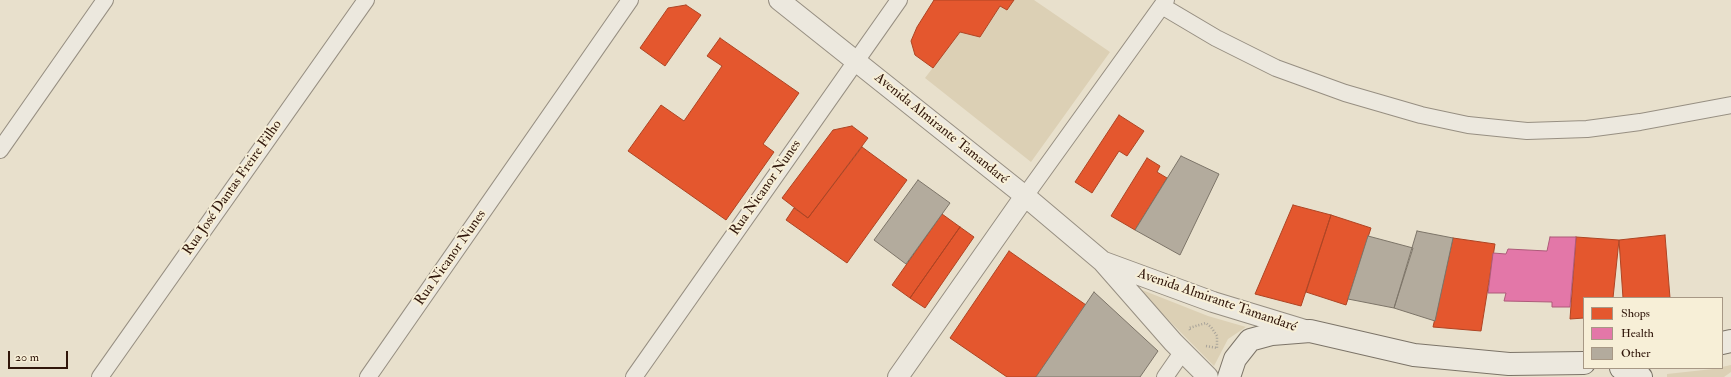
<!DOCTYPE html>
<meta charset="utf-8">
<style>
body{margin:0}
#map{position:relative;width:1731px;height:377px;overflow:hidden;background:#e8e0cc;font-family:"IM FELL Double Pica",serif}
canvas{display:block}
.legend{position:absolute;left:1583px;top:297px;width:140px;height:72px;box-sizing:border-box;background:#f7efd7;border:1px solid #a79885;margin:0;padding:5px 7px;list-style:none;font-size:12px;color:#30160a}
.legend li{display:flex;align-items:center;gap:8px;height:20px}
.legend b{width:20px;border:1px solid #a79885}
.scale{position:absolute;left:8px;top:351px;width:60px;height:18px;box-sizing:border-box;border:2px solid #30160a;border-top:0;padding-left:5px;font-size:12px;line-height:14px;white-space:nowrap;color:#30160a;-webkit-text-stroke:3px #f7efd7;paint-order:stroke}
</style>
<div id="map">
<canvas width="1731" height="377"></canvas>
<ul class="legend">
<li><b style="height:11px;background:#e4572e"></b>Shops</li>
<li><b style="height:11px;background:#e377a8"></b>Health</li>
<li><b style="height:11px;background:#b3ab9d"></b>Other</li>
</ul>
<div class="scale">20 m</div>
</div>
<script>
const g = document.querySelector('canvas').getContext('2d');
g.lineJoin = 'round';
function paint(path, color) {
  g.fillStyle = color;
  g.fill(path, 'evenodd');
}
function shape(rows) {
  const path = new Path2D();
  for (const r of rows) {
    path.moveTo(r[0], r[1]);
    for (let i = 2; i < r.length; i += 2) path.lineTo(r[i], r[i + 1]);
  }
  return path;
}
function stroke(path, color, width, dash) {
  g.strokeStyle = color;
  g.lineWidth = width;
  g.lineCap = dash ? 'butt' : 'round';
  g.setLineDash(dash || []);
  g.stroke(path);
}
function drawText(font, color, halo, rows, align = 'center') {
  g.font = font + ' "IM FELL Double Pica",serif';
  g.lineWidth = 4;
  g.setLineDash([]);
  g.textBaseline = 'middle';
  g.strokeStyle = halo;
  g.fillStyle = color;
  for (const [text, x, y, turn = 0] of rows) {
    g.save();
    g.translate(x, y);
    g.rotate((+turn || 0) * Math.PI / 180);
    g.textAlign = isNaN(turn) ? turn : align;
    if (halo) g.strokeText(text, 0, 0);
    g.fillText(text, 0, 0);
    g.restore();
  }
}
const green = shape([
 [1014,0,1034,0,1110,52,1031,162,925,78,960,32,980,37,1000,6,1007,10],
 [1137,288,1208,316,1246,327,1228,339,1214,366],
 [1731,365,1731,372,1724,377,1667,377,1667,374,1722,368,1722,367]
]);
const shops = shape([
 [934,0,1014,0,1007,10,1000,6,980,37,960,32,933,68,915,55,911,41,917,27,934,0],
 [686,5,701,15,665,66,640,48,668,8,686,5],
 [720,38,799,93,763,144,774,152,726,220,628,151,661,105,684,121,722,66,707,56,720,38],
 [1119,115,1144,131,1127,156,1119,151,1092,193,1075,182,1119,115],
 [852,126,868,138,808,218,782,198,833,130,852,126],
 [862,147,907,180,847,263,786,220,794,208,808,218,862,147],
 [1147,158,1160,166,1157,172,1167,178,1135,230,1111,216,1147,158],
 [1293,205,1331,215,1301,306,1255,294,1293,205],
 [942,214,960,227,910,298,892,285,942,214],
 [1331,215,1371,228,1346,305,1306,292,1331,215],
 [960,227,974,237,925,308,910,298,960,227],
 [1665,235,1670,298,1623,298,1619,240,1665,235],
 [1576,237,1619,240,1613,298,1584,298,1584,318,1570,319,1576,237],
 [1453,238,1495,244,1481,331,1433,327,1453,238],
 [1009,251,1086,305,1036,377,1007,377,950,338,1009,251]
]);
const health = shape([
 [1550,237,1576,237,1570,307,1552,307,1552,302,1504,301,1506,293,1488,293,1493,253,1506,254,1508,249,1547,251,1550,237]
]);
const building = shape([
 [1181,156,1219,174,1180,255,1135,230,1181,156],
 [918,180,950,203,906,264,874,240,918,180],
 [1417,231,1453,238,1435,321,1394,308,1417,231],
 [1368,236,1413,248,1394,308,1348,299,1368,236],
 [1094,292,1158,351,1140,377,1036,377,1094,292]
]);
const path = shape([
 [1190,330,1189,328,1206,323,1211,327,1217,336,1217,348],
 [1206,346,1217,348]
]);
const minor = shape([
 [1162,6,1216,38,1276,68,1345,93,1421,115,1468,125,1527,131,1587,129,1640,122,1731,105],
 [0,150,105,0],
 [1025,196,1166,0],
 [100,377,366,0],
 [368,377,630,0],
 [634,377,899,0],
 [1165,377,1183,351]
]);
const tertiary = shape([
 [779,0,1025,196,1102,261,1173,342,1208,377],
 [1104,262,1213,302,1305,330],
 [898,377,1025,196]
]);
const secondary = shape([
 [1722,343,1731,341],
 [1621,368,1641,377],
 [1229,377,1235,359,1250,340,1272,334,1310,331,1414,355,1509,364,1584,363]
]);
const streetNames = [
 ["Avenida Almirante Tamandaré",941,129,39],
 ["Rua José Dantas Freire Filho",233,188,-55],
 ["Rua Nicanor Nunes",766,188,-55],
 ["Rua Nicanor Nunes",451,258,-55],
 ["Avenida Almirante Tamandaré",1217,301,19]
];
paint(green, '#dcd0b5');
paint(shops, '#e4572e');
stroke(shops, '#ae4423', 1);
paint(health, '#e377a8');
stroke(health, '#ad5a79', 1);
paint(building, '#b3ab9d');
stroke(building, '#7c7468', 1);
stroke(minor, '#978f82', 18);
stroke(tertiary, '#978f82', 22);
stroke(secondary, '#7c7468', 24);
stroke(path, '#a7a299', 2.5, [1, 2]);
stroke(minor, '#ece8de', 16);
stroke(tertiary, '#ece8de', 20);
stroke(secondary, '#ece8de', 22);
drawText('14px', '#30160a', '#f7efd7', streetNames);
</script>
